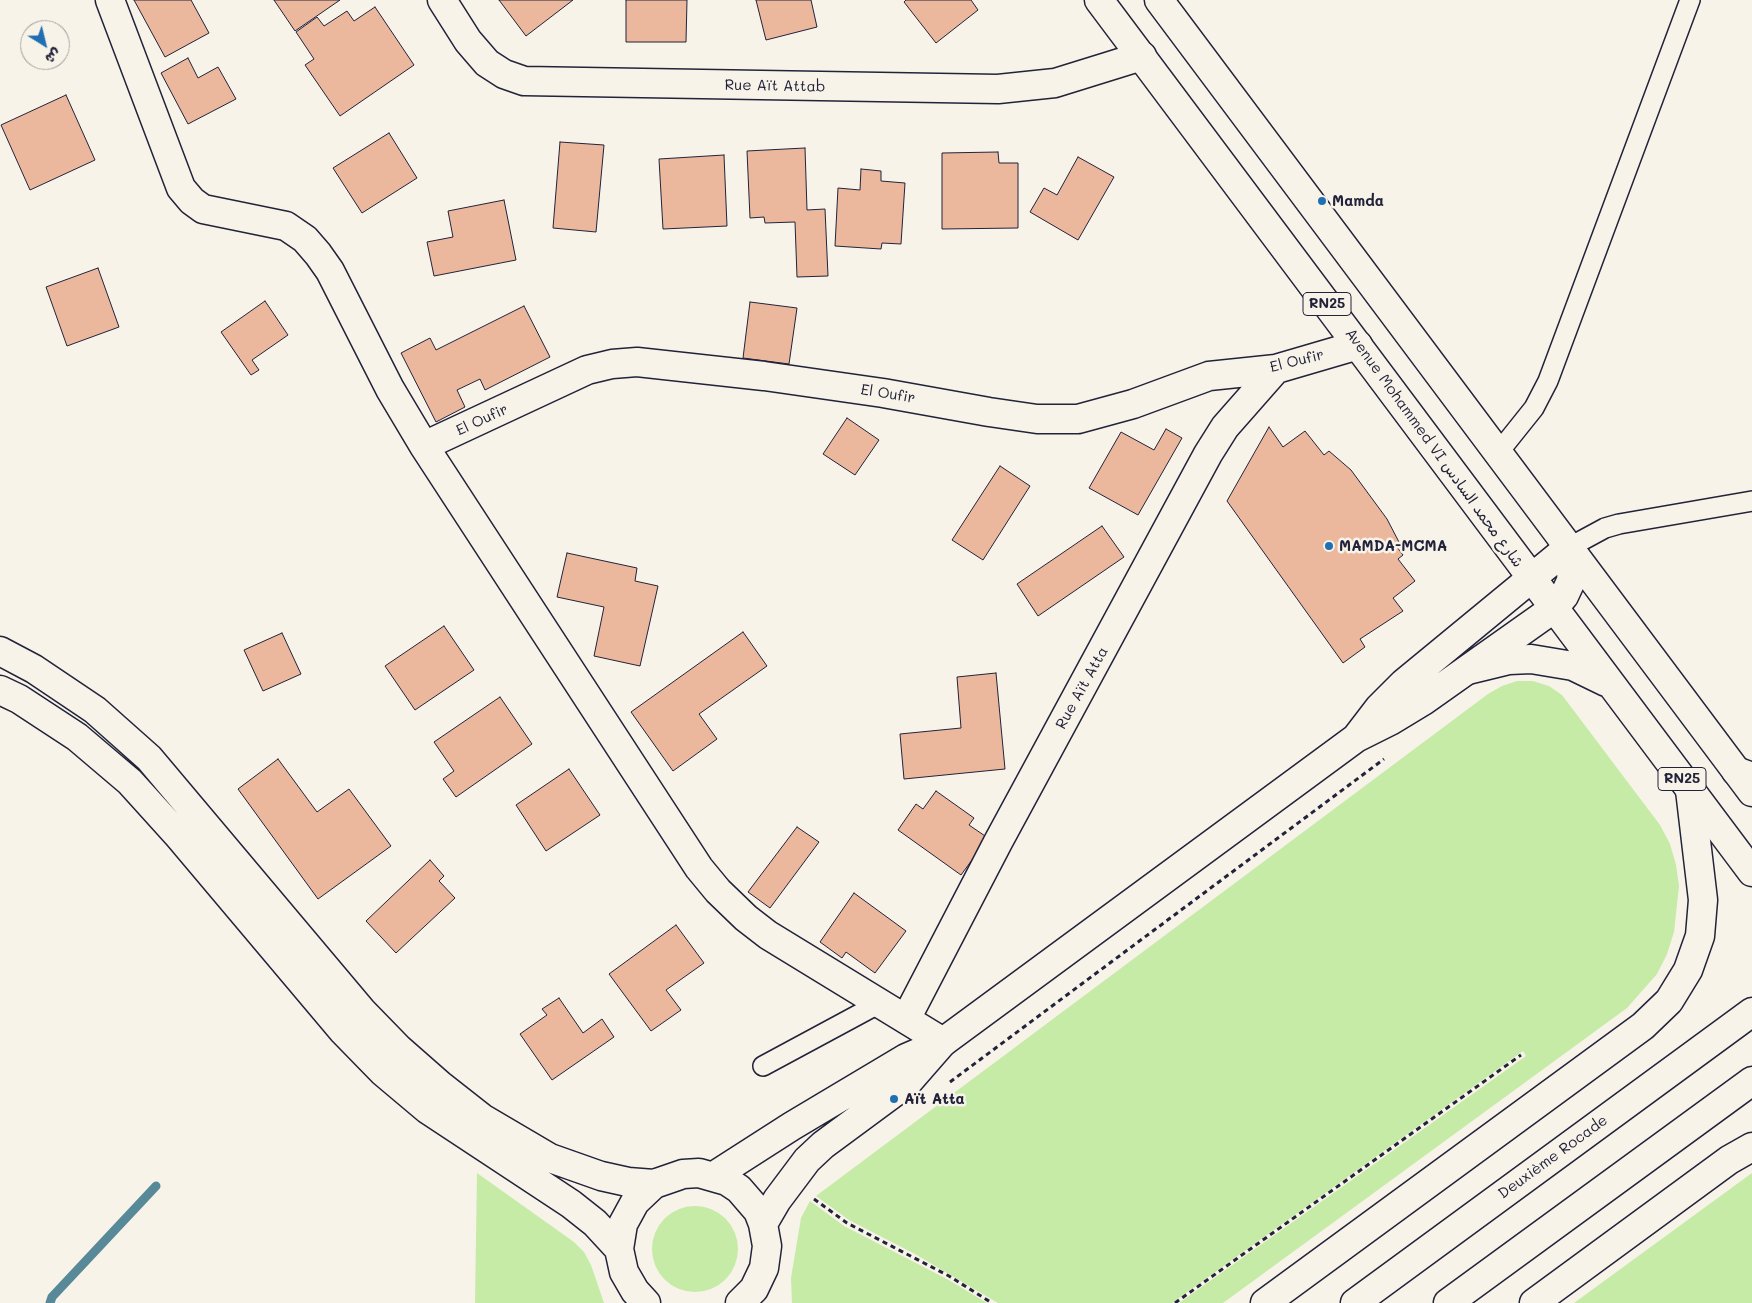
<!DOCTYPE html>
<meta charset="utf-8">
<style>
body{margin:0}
#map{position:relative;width:1752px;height:1303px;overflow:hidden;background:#f7f3e8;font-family:Mali,"Playpen Sans Arabic",sans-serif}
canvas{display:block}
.north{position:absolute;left:20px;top:20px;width:50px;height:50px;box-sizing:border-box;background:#f7f3e8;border:1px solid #a29fa3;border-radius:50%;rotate:144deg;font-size:14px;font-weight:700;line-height:20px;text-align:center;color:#22223b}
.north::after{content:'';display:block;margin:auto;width:18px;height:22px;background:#1f6fb2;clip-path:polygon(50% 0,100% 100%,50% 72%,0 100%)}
</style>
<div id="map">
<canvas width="1752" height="1303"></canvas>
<div class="north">ش</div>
</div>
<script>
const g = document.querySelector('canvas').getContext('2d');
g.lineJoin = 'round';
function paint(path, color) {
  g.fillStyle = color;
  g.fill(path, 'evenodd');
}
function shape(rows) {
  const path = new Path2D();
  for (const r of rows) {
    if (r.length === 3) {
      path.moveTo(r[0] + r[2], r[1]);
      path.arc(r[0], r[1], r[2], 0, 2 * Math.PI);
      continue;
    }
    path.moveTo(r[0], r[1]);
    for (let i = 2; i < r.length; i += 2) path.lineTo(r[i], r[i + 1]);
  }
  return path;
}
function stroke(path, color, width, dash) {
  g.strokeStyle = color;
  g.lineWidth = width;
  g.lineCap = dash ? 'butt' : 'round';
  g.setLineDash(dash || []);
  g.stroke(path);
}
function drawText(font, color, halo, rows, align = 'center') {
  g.font = font + ' Mali,"Playpen Sans Arabic",sans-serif';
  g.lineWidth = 5;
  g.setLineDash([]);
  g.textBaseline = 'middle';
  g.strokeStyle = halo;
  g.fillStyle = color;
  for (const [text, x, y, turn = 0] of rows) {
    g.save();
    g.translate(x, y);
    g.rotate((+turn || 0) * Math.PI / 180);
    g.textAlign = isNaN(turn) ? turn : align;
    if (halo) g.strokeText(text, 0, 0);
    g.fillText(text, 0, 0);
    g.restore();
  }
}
const green = shape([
 [1517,681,1533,681,1549,686,1562,695,1660,825,1670,844,1676,865,1679,886,1674,932,1667,954,1657,974,1627,1008,1223,1303,1179,1303,1526,1056,1523,1051,1172,1303,998,1303,915,1254,849,1220,816,1196,1488,694,1502,686],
 [477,1173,574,1242,584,1252,591,1265,604,1303,475,1303],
 [1752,1173,1752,1303,1574,1303],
 [810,1201,844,1226,947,1279,987,1303,792,1303,791,1278,801,1218],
 [695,1249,43]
]);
const stream = shape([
 [50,1303,52,1297,156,1186]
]);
const building = shape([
 [134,0,191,0,209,33,165,57,134,0],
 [274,0,340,0,295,31,274,0],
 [499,0,573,0,526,36,499,0],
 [626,0,687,0,686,42,626,42,626,0],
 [756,0,811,0,817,27,766,40,756,0],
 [906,0,971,0,978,10,936,43,904,2,906,0],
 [375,7,414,65,340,116,305,65,314,59,296,32,317,17,324,26,347,11,354,21,375,7],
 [188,58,198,78,218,67,236,99,188,124,161,73,188,58],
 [66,95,95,160,30,190,1,125,66,95],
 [389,133,417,178,362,213,333,168,389,133],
 [560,142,604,145,596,232,553,228,560,142],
 [805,148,807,210,825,209,828,276,797,277,795,222,765,223,764,217,750,218,747,151,805,148],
 [998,152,999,163,1018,163,1018,228,942,229,942,153,998,152],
 [724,155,727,226,663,229,659,159,724,155],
 [1078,157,1114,177,1078,240,1030,212,1044,188,1057,195,1078,157],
 [861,169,881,171,881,181,905,183,901,244,882,243,881,249,835,246,838,188,860,190,861,169],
 [504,200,516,260,434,276,427,242,453,237,448,211,504,200],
 [98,268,119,327,67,346,46,287,98,268],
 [265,301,288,335,252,360,259,370,251,375,221,332,265,301],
 [750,302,797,308,789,364,743,358,750,302],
 [524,306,550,357,485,390,480,379,457,390,465,407,436,422,401,353,430,338,436,350,524,306],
 [847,418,879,440,855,475,823,454,847,418],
 [1269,427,1283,447,1305,431,1324,455,1329,451,1351,470,1387,519,1400,544,1397,547,1403,555,1398,559,1415,581,1393,598,1403,611,1360,639,1365,647,1343,663,1227,501,1269,427],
 [1166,429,1182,438,1138,515,1089,488,1121,432,1154,450,1166,429],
 [1000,466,1030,486,983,560,952,540,1000,466],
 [1102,526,1124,557,1038,616,1017,584,1102,526],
 [567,553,637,568,635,581,658,586,640,666,594,656,604,607,557,597,567,553],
 [444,626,474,670,415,710,385,666,444,626],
 [743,632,767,666,699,714,717,739,673,771,631,712,743,632],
 [282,633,301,674,263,691,244,650,282,633],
 [996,673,1005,769,904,779,900,734,961,728,957,677,996,673],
 [500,697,532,744,456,797,443,779,454,771,434,742,500,697],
 [278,759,317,812,349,789,391,846,318,899,238,789,278,759],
 [569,769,600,815,546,851,516,805,569,769],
 [936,791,974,818,969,825,988,838,961,875,898,830,916,804,923,809,936,791],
 [797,827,819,842,770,908,748,892,797,827],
 [430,860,444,876,439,881,455,898,396,953,366,921,430,860],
 [854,893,906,931,875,973,846,952,842,958,820,942,854,893],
 [676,925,704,963,666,990,681,1010,651,1031,609,974,676,925],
 [559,998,583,1033,602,1019,614,1037,552,1080,520,1034,547,1015,542,1009,559,998]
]);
const path = shape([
 [950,1082,1384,759],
 [814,1199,847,1223,949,1276,992,1303],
 [1175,1303,1521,1055]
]);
const service = shape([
 [1498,453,1534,408,1548,381,1690,0],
 [1568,548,1605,528,1619,524,1752,501],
 [763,1066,880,1003]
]);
const minor = shape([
 [110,0,181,188,192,201,203,209,286,226,305,239,318,254,330,271,390,389,424,446,699,868,718,891,746,918,768,935,943,1042],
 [442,0,468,41,487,63,504,74,524,81,998,89,1055,83,1142,56],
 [424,446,587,370,612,364,637,362,764,376,883,393,989,412,1037,419,1078,419,1133,404,1209,376,1276,369,1358,345],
 [906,1019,998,842,1208,454,1225,427,1276,369]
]);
const tertiary = shape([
 [0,651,34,669,95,710,149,758,362,1011,399,1049,440,1085,482,1118,550,1158,601,1176,628,1182,654,1184],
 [0,690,19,699,77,737,130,782,177,834,343,1031,383,1072,427,1109,571,1204,595,1223,619,1249],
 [714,1176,792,1126,906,1058,943,1042,1356,738,1390,721,1423,701,1553,609,1564,596,1571,581,1572,564,1568,548,1404,683,1379,708,1356,738],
 [763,1224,777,1200,807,1160,823,1145,907,1083,941,1044],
 [646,1303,635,1291,624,1272,619,1249,623,1224,635,1202,654,1184,683,1174,699,1173,727,1181,739,1189,758,1211,763,1224,767,1246,764,1268,754,1289,740,1303]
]);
const primary = shape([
 [1099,0,1752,872],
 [1159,0,1752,792],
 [1468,670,1509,660,1531,659,1573,666,1606,682]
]);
const trunk = shape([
 [1736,771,1752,777],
 [1265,1303,1643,1026,1669,1001,1688,970,1700,936,1703,900,1690,790],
 [1355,1303,1752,1012],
 [1448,1303,1752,1081],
 [1534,1303,1729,1160,1752,1147]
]);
const markers = [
 [1322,201,5,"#1f6fb2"],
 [1329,546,5,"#1f6fb2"],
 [894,1099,5,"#1f6fb2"]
];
const shields = [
 [1327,304,48],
 [1682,779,48]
];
const shieldNames = [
 ["RN25",1327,304],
 ["RN25",1682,779]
];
const streetNames = [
 ["Rue Aït Attab",775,86,1],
 ["El Oufir",1297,361,-14],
 ["El Oufir",888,394,9],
 ["El Oufir",482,420,-25],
 ["Avenue Mohammed VI شارع محمد السادس",1434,448,54],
 ["Rue Aït Atta",1082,688,-61],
 ["Deuxième Rocade",1553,1157,-36]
];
const poiNames = [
 ["Mamda",1332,201],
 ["MAMDA-MCMA",1339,546],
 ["Aït Atta",904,1099]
];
paint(green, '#c5eba6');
stroke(stream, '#588998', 9);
paint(building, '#ebb89d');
stroke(building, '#22223b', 1);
stroke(service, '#22223b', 22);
stroke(minor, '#22223b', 31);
stroke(tertiary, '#22223b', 31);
stroke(primary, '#22223b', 31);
stroke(trunk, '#22223b', 31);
stroke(path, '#22223b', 3, [5, 4]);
stroke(service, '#f7f3e8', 19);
stroke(minor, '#f7f3e8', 28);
stroke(tertiary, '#f7f3e8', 28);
stroke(primary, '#f7f3e8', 28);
stroke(trunk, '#f7f3e8', 28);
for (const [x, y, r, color] of markers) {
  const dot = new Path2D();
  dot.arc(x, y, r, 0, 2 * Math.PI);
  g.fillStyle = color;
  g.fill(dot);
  stroke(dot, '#f7f3e8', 2);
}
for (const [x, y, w] of shields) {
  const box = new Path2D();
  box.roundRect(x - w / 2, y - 11.5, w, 23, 4);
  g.fillStyle = '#f7f3e8';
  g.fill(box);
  stroke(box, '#22223b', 1);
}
drawText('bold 14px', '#22223b', null, shieldNames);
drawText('15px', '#22223b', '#f7f3e8', streetNames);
drawText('bold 15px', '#22223b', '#f7f3e8', poiNames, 'left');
</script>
